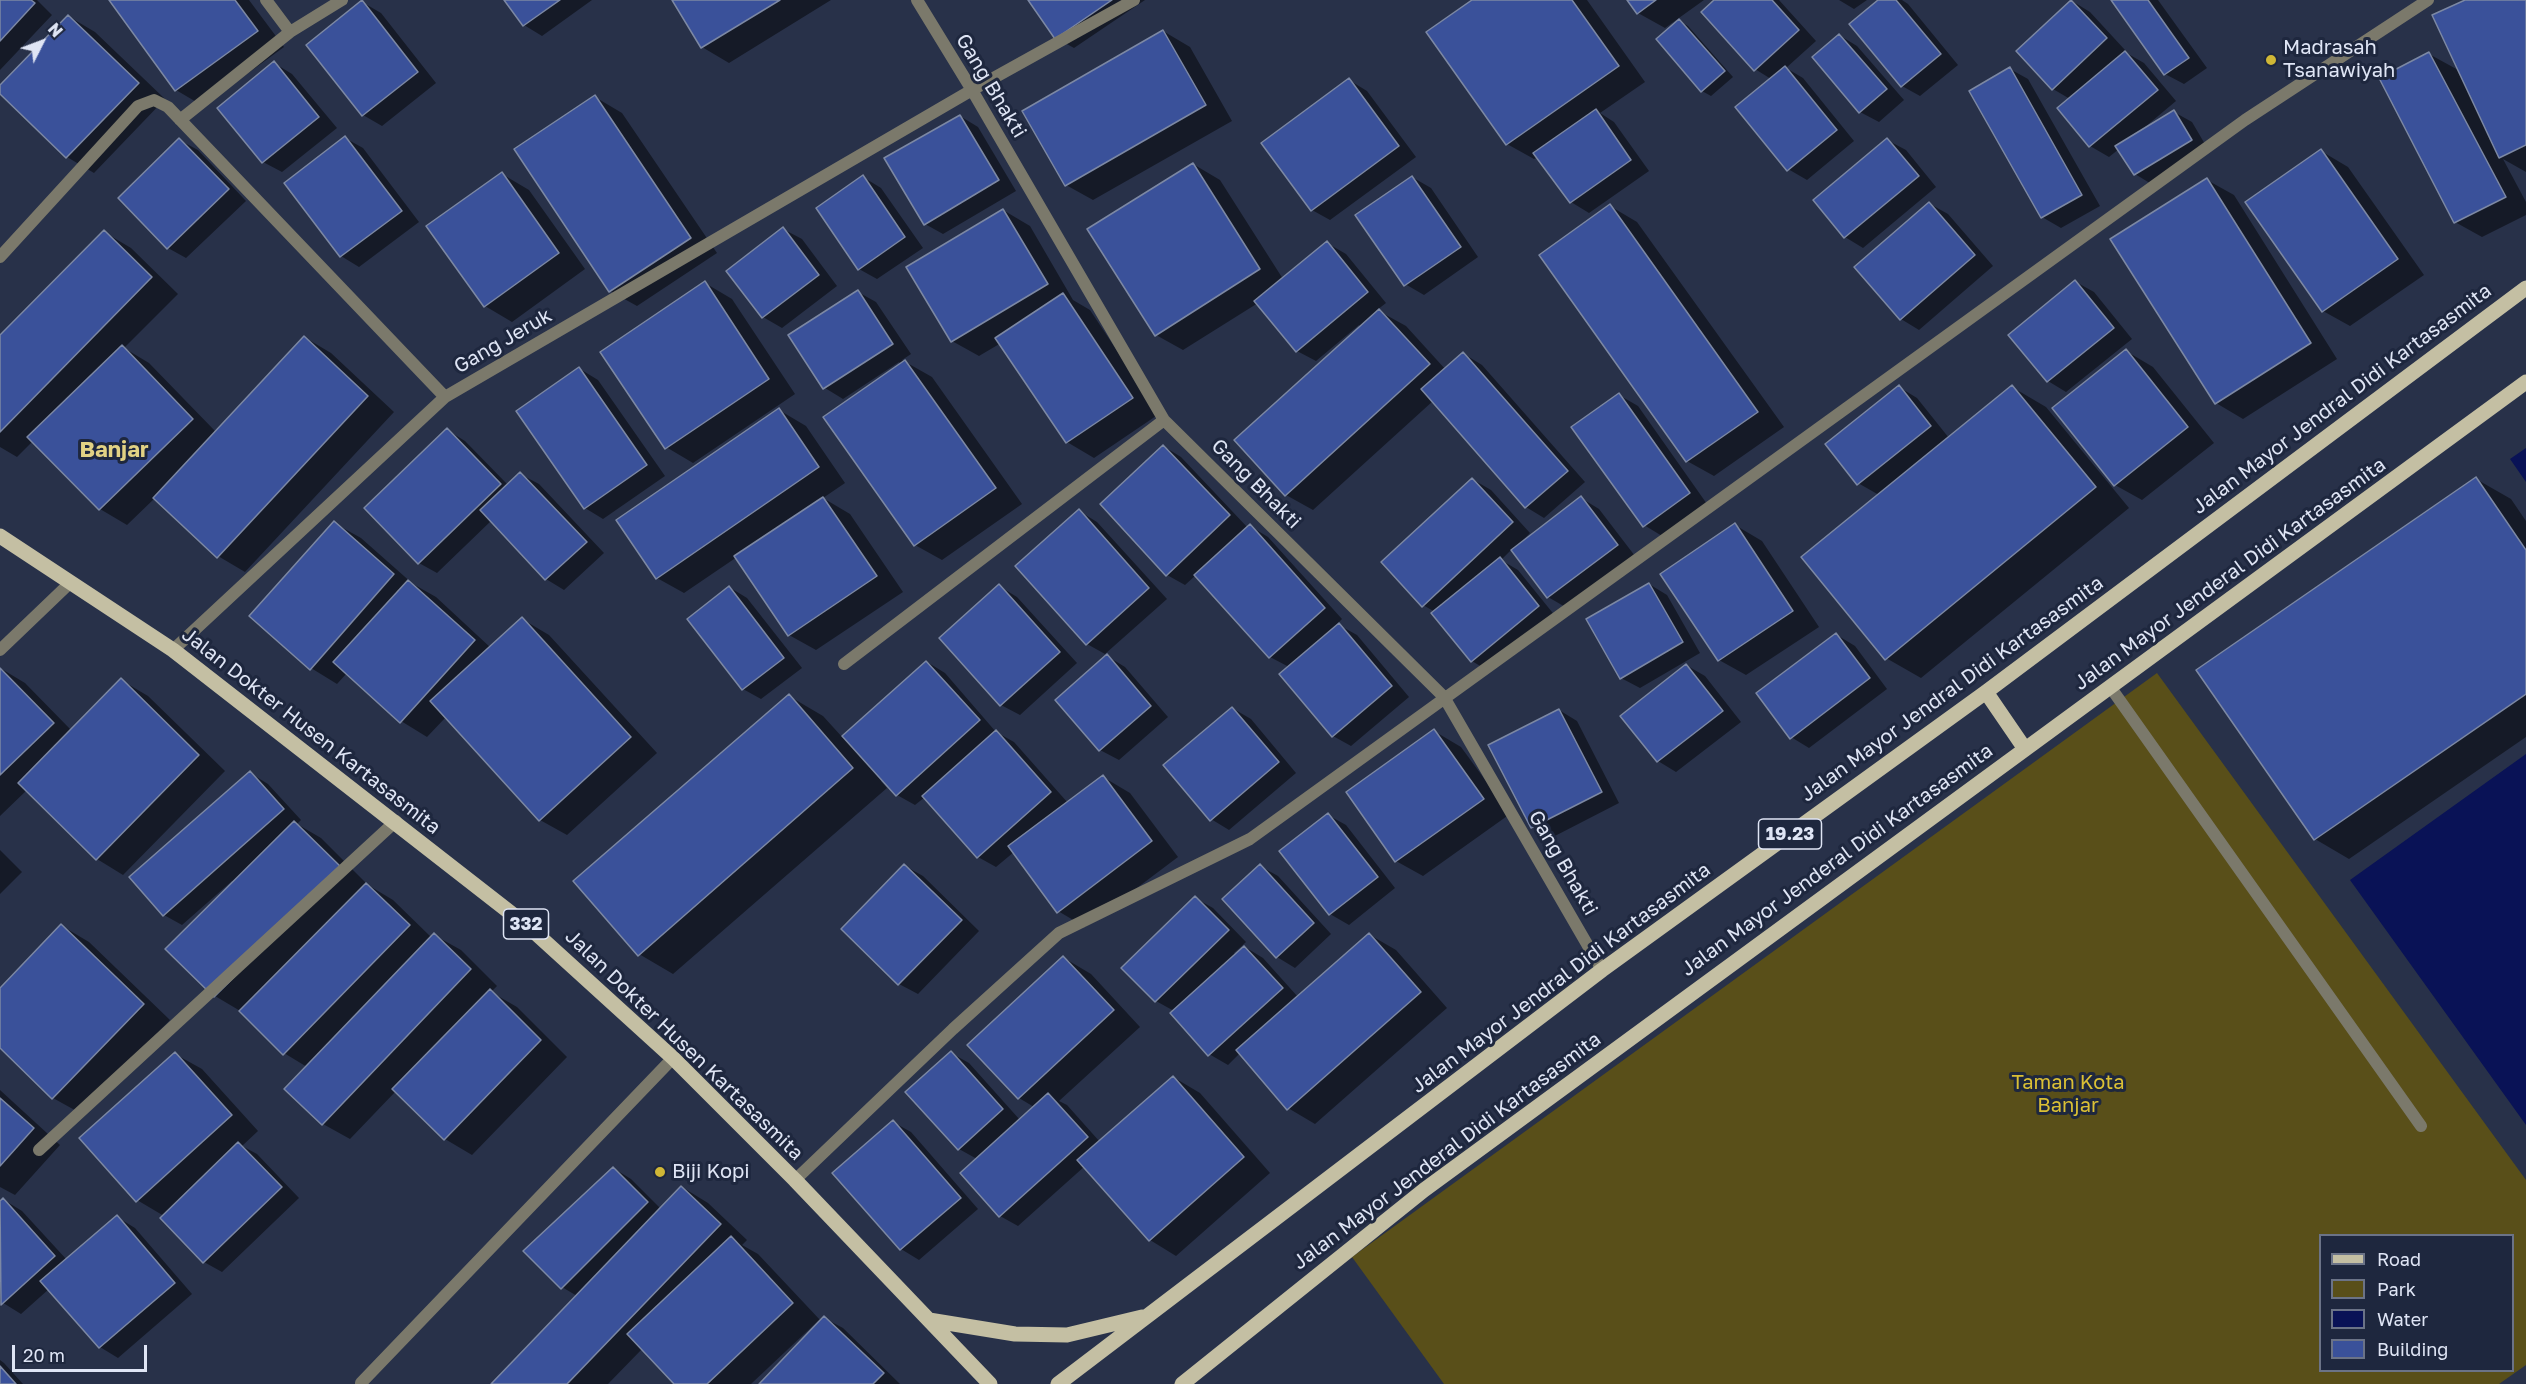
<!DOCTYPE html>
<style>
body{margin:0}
#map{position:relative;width:2526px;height:1384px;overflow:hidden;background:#283149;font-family:"Golos Text",sans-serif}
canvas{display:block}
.legend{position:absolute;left:2319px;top:1234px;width:195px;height:138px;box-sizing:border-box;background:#1e273e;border:2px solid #6b7387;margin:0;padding:8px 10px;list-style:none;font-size:18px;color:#dfe5f5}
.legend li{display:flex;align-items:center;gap:12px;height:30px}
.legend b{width:30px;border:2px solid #6b7387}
.north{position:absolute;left:12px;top:12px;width:60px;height:60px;-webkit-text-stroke:4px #1e273e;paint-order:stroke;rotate:48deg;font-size:16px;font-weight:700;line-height:24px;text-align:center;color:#dfe5f5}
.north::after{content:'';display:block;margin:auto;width:21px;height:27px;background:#dfe5f5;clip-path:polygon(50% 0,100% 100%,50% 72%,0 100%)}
.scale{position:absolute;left:12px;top:1345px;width:135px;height:27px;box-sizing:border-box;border:3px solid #dfe5f5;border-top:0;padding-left:8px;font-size:18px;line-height:21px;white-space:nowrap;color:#dfe5f5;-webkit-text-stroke:4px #1e273e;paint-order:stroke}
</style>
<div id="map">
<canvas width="2526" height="1384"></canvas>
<ul class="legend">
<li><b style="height:8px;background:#c4bfa3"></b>Road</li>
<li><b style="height:16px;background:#594f19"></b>Park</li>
<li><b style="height:16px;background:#091256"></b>Water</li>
<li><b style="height:16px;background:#3a519a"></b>Building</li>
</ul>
<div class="north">N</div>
<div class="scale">20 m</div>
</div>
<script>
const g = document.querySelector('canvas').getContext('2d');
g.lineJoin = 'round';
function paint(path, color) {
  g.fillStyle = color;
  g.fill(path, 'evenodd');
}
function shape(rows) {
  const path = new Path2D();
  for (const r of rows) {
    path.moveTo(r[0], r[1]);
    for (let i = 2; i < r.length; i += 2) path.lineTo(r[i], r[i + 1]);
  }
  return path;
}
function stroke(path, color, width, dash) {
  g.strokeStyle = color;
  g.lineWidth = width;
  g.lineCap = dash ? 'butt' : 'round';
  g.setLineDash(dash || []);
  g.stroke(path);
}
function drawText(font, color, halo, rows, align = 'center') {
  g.font = font + ' "Golos Text",sans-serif';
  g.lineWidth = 6;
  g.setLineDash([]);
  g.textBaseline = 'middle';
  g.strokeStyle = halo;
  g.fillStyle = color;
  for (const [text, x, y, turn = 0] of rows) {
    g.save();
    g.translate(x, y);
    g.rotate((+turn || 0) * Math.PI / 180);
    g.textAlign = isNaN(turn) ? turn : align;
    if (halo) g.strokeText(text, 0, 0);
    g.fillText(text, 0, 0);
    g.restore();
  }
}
const green = shape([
 [2157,673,2526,1180,2526,1365,2499,1384,1444,1384,1352,1257],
 [2320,1236,2512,1236,2512,1370,2320,1370]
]);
const water = shape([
 [2526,448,2526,482,2510,459],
 [2526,754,2526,1125,2350,880]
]);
const shadow = shape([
 [0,0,37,0,52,15,0,70],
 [111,0,249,0,284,47,203,106,176,90],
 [506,0,592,0,542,36,524,25],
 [673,0,831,0,729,63,702,47],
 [1030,0,1145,0,1074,48,1056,38],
 [1475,0,1587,0,1645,82,1600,113,1614,122,1649,171,1589,213,1571,202,1538,157,1534,159,1507,144],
 [1629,0,1704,0,1665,28,1638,13],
 [1716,0,1779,0,1816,41,1786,68,1803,78,1854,141,1807,180,1788,169,1771,79,1755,69],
 [1839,0,1867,0,1854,9],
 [1881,0,1902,0,1908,4,1958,65,1920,96,1902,86],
 [2113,0,2158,0,2207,68,2184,84,2165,74],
 [2469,0,2526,0,2526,172,2503,159,2526,202,2526,215,2482,237,2455,222,2429,54,2460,71],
 [2072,1,2090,12,2125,50,2123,51,2144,63,2176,101,2145,127,2146,128,2174,112,2192,122,2209,151,2153,185,2135,174,2119,149,2109,157,2090,146,2059,108,2070,99,2053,89,2018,51],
 [362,2,381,13,436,83,382,126,363,115,308,45],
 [68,16,95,32,165,99,94,173,67,157,0,92,0,87],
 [1679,21,1688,26,1733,77,1711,96,1702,91],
 [1163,31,1190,47,1232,121,1093,200,1066,185],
 [1839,35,1857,46,1904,100,1879,122,1860,112],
 [274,63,292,74,337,128,282,172,263,162],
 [2010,69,2028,79,2100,206,2061,228,2042,217],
 [1349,80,1367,91,1416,157,1330,220,1312,210],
 [595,97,622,113,717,253,637,306,610,291],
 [960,116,978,127,1016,191,943,234,925,224],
 [345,138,363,148,419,222,359,267,341,256],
 [179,140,198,150,246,201,186,258,168,248],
 [1887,140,1906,150,1936,187,1863,248,1845,237,1815,200],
 [2321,151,2348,167,2424,275,2350,326,2323,311],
 [1193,164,1220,180,1283,279,1327,243,1346,254,1386,303,1377,310,1406,326,1446,370,1464,354,1482,365,1585,482,1544,518,1526,507,1433,401,1313,510,1286,495,1361,327,1359,325,1316,361,1297,351,1258,303,1183,350,1156,335],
 [502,174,529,190,585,269,512,322,485,306],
 [863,177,881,188,923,248,877,279,859,269],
 [1412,177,1431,188,1478,257,1424,295,1405,284],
 [2207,180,2234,195,2337,359,2243,419,2216,403],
 [1930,204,1948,214,1993,266,1919,330,1901,319],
 [1610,206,1637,222,1784,427,1714,476,1687,461],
 [1003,210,1030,226,1073,300,1090,310,1159,414,1094,458,1067,442,1001,343,979,356,952,341],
 [783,229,802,239,837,286,782,328,763,317,728,271],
 [104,232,131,248,178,294,124,348,149,363,216,432,304,337,331,353,394,412,245,572,218,556,155,498,127,525,100,509,33,441,17,457,0,447,0,337],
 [2076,282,2094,292,2132,339,2066,392,2048,381],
 [705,283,732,299,795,394,693,463,666,447],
 [858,292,876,302,911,354,902,360,932,377,1022,504,942,560,915,545,901,364,899,362,843,399,825,388,790,335],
 [2126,351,2153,367,2214,443,2142,500,2115,485],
 [580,369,598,380,665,476,603,519,585,508],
 [1899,387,1917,398,1949,438,2012,387,2046,407,2129,508,1921,678,1886,658,1879,495,1858,483],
 [1619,395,1638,406,1707,504,1662,536,1644,525],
 [779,410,806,426,845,483,823,498,850,514,903,592,816,650,789,635,737,557,684,593,657,578],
 [447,430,465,441,508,485,520,474,539,484,604,553,564,590,546,579,492,520,437,573,419,563],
 [1163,446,1181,457,1248,528,1250,526,1268,537,1342,619,1337,624,1357,635,1409,697,1351,746,1333,736,1289,667,1270,657,1196,575,1185,585,1167,575],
 [1472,479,1491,490,1530,533,1523,540,1524,541,1581,498,1599,509,1635,556,1567,608,1548,597,1512,549,1501,560,1518,570,1556,617,1490,672,1472,661,1435,612,1423,605],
 [2476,479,2511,499,2526,521,2526,737,2349,859,2315,839],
 [1079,511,1097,522,1167,599,1105,654,1087,644],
 [334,523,361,538,413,584,436,597,491,648,522,619,549,635,657,753,567,835,540,820,446,717,427,737,401,721,347,673,337,684,311,668],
 [1735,525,1762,541,1819,627,1746,675,1719,660],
 [1649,584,1667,595,1700,653,1640,688,1621,678],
 [999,586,1017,597,1077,663,1020,715,1001,705],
 [729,587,747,598,802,668,761,699,743,689],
 [1837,635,1855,646,1887,689,1809,748,1791,737],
 [1107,656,1125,667,1168,717,1119,760,1100,750],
 [927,662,945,673,996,732,1014,742,1068,803,1103,777,1130,793,1178,857,1085,927,1058,911,1014,852,996,867,978,857,925,797,915,805,897,795,883,779,881,781,887,788,673,974,639,954,789,696,823,716,843,738],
 [1686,665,1705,676,1741,722,1676,772,1658,761,1622,716],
 [0,668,25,683,72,731,121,680,148,696,225,771,123,875,97,859,27,790,0,816],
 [1232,708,1251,719,1296,773,1229,830,1211,819],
 [1559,710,1577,721,1619,803,1551,838,1533,827],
 [1434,731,1461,747,1510,814,1423,876,1396,861],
 [250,773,268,784,301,820,297,824,321,838,368,885,393,900,431,937,434,935,461,950,497,986,491,992,517,1007,567,1057,472,1155,445,1139,396,1091,350,1139,323,1124,307,1067,284,1053,242,1012,215,996,234,883,232,881,182,925,164,915],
 [1328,815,1346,825,1395,888,1349,925,1330,914,1281,851],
 [0,850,22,872,0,894],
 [905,866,923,876,979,931,918,994,899,984,843,929],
 [1260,866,1278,876,1331,934,1295,968,1277,957,1224,899],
 [1195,898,1213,908,1246,942,1234,953,1236,955,1245,947,1263,958,1298,997,1370,935,1396,950,1447,1008,1315,1124,1288,1108,1240,1053,1228,1065,1209,1054,1174,1011,1156,1001],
 [62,926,89,942,170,1020,80,1113,53,1098,0,1046,0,990],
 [1064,958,1091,974,1140,1027,1059,1101,1067,1105,1100,1142,1173,1077,1200,1093,1270,1173,1176,1256,1150,1240,1085,1166,1018,1226,1000,1216,977,1159,959,1149,951,1053,969,1063,1020,1120,1034,1107,1019,1098],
 [175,1054,202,1069,258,1131,242,1146,257,1154,299,1198,222,1272,204,1262,164,1216,137,1200],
 [0,1090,60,1145,15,1195,0,1187],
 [893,1122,911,1132,978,1209,919,1260,901,1249,834,1173],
 [613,1168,631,1179,661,1209,682,1187,708,1203,747,1240,742,1245,758,1254,821,1321,824,1318,843,1328,900,1384,761,1384,821,1322,819,1320,751,1384,677,1384,643,1348,608,1384,493,1384,577,1296,562,1287],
 [4,1200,22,1211,67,1260,117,1217,135,1228,192,1294,118,1358,100,1347,49,1289,21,1314,0,1301,0,1203],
 [0,1360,4,1363,23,1384,0,1384]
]);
const building = shape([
 [0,0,31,0,35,3,0,41,0,0],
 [109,0,235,0,258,31,175,91,109,0],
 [362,0,418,72,362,116,306,45,362,0],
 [504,0,560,0,523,26,504,0],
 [672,0,780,0,701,48,672,0],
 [1028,0,1112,0,1055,39,1028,0],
 [1472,0,1572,0,1619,66,1506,145,1426,32,1472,0],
 [1627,0,1656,0,1637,14,1627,0],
 [1714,0,1772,0,1799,30,1754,71,1701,12,1714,0],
 [1878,0,1896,0,1941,54,1901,87,1849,24,1878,0],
 [2071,0,2107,38,2052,90,2016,51,2071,0],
 [2111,0,2148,0,2189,58,2164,75,2111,0],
 [2465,0,2526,0,2526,145,2499,158,2432,15,2465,0],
 [68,15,139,83,66,158,0,94,0,85,68,15],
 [1679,19,1725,71,1701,92,1656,39,1679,19],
 [1163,30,1206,105,1065,186,1022,111,1163,30],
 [1839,34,1887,89,1859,113,1812,57,1839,34],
 [2125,51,2158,90,2089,147,2057,108,2125,51],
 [2429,52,2506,197,2454,223,2379,78,2429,52],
 [274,61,319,117,262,163,217,108,274,61],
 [1785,66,1837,130,1787,171,1735,107,1785,66],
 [2010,67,2082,195,2041,218,1969,91,2010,67],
 [1349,78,1399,146,1311,211,1261,143,1349,78],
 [595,95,691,238,609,292,514,149,595,95],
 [1596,109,1631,160,1570,203,1533,153,1596,109],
 [2174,110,2192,140,2134,175,2115,146,2174,110],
 [960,115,999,180,924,225,884,158,960,115],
 [345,136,402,211,340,257,284,183,345,136],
 [179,138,229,189,167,249,118,198,179,138],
 [1887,138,1919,176,1844,238,1813,200,1887,138],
 [2321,149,2398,259,2322,312,2245,202,2321,149],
 [1193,163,1260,269,1155,336,1087,229,1193,163],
 [502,172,559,253,484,307,426,226,502,172],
 [863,175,905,237,858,270,816,208,863,175],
 [1412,176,1461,247,1404,286,1355,215,1412,176],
 [2207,178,2311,343,2215,404,2110,239,2207,178],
 [1929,202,1975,255,1900,320,1854,267,1929,202],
 [1610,204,1758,412,1686,462,1539,255,1610,204],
 [1003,209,1048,284,951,342,906,267,1003,209],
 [783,227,819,275,762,318,726,271,783,227],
 [104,230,152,277,0,432,0,335,104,230],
 [1327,241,1368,292,1296,352,1254,301,1327,241],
 [2075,280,2114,328,2047,382,2008,335,2075,280],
 [705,281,769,379,665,449,600,352,705,281],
 [858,290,893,344,823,389,788,335,858,290],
 [1063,293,1133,398,1066,443,995,338,1063,293],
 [1379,309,1430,364,1285,496,1234,440,1379,309],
 [304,336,368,396,217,558,153,498,304,336],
 [122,345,193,419,99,510,27,437,122,345],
 [2126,349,2188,427,2114,486,2052,408,2126,349],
 [1463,352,1568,471,1525,508,1421,389,1463,352],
 [905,360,996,488,914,546,823,417,905,360],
 [579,367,647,465,584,509,516,411,579,367],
 [1899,385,1931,426,1857,485,1825,444,1899,385],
 [2012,385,2096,487,1885,660,1801,557,2012,385],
 [1619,393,1690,493,1643,527,1571,427,1619,393],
 [779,408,819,467,656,579,616,520,779,408],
 [447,428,501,484,418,564,364,508,447,428],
 [1163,445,1230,515,1166,576,1100,504,1163,445],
 [520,472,587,542,545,580,480,510,520,472],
 [2476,477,2526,550,2526,694,2314,840,2196,670,2476,477],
 [1472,478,1513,522,1422,607,1381,562,1472,478],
 [1581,496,1618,545,1547,598,1511,550,1581,496],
 [823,497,877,576,788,636,734,556,823,497],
 [1079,509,1149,588,1086,645,1015,566,1079,509],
 [334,521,394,574,310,670,249,616,334,521],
 [1735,523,1793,611,1718,661,1660,574,1735,523],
 [1250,524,1325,608,1269,658,1194,575,1250,524],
 [1500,557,1539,606,1471,662,1431,613,1500,557],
 [408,580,475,640,400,723,333,662,408,580],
 [1649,583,1683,642,1620,679,1586,619,1649,583],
 [999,584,1060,652,1000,706,939,638,999,584],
 [729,586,784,658,742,690,687,619,729,586],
 [522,617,631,737,539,821,430,701,522,617],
 [1339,623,1392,686,1332,737,1279,674,1339,623],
 [1836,633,1870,678,1790,739,1756,693,1836,633],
 [1107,654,1151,706,1099,751,1055,700,1107,654],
 [926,661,980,720,896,796,842,736,926,661],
 [1686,664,1723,711,1657,762,1620,716,1686,664],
 [0,668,54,723,0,775,0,668],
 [121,678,199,755,96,860,18,783,121,678],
 [789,694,853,768,638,956,573,881,789,694],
 [1232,707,1279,762,1210,821,1163,765,1232,707],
 [1559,709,1602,792,1531,828,1488,745,1559,709],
 [1434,729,1484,799,1395,862,1346,792,1434,729],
 [996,730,1051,792,977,858,922,796,996,730],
 [250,771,284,809,163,916,129,877,250,771],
 [1103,775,1152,841,1057,913,1008,846,1103,775],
 [1328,813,1378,877,1329,915,1279,851,1328,813],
 [294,821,343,869,214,997,165,949,294,821],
 [904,864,962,920,898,985,841,929,904,864],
 [1260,864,1314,923,1276,958,1222,899,1260,864],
 [366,883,410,925,283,1055,239,1011,366,883],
 [1195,896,1229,930,1155,1002,1121,968,1195,896],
 [61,924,144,1004,52,1099,0,1048,0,988,61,924],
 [434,933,471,969,322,1125,284,1089,434,933],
 [1369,933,1421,992,1287,1110,1236,1050,1369,933],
 [1244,946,1283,988,1208,1056,1170,1013,1244,946],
 [1063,956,1114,1010,1018,1099,967,1045,1063,956],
 [490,989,541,1040,444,1140,392,1089,490,989],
 [951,1051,1003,1109,958,1150,905,1092,951,1051],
 [175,1052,232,1115,136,1202,79,1138,175,1052],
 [1173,1076,1244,1157,1149,1241,1077,1160,1173,1076],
 [1048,1093,1088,1137,999,1217,960,1173,1048,1093],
 [0,1098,34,1128,0,1166,0,1098],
 [893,1120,961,1198,900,1250,832,1173,893,1120],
 [238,1142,282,1187,203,1263,160,1218,238,1142],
 [613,1167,648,1202,561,1289,523,1251,613,1167],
 [681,1186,721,1224,567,1384,491,1384,681,1186],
 [3,1198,55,1256,1,1305,0,1201,3,1198],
 [117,1215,175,1283,99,1348,40,1281,117,1215],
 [731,1236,793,1303,707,1384,674,1384,627,1334,731,1236],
 [824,1316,884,1373,873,1384,759,1384,824,1316],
 [0,1366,16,1384,0,1384,0,1366]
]);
const lane = shape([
 [2111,688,2421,1126],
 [361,1383,673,1058]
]);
const street = shape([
 [266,0,290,32],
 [917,0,972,90,1164,420,1444,697,1602,970],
 [180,120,290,32,342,0],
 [0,257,138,106,154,100,168,107,445,397,972,90,1134,0],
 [0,650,71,582],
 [173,650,445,397],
 [844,664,1164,420],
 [39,1150,396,821],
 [795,1180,953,1029,1059,933,1250,839,2245,120,2428,0]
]);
const primary = shape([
 [0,536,173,650,530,928,673,1058,795,1180,990,1384],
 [1986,692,2025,749],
 [929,1320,1015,1334,1067,1335,1142,1317],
 [1058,1384,1602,970,1986,692,2526,288],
 [1182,1384,1424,1190,2526,382]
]);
const markers = [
 [2271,60,6,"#d0b736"],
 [660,1172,6,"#d0b736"]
];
const shields = [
 [1790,834,63],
 [526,924,45]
];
const shieldNames = [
 ["19.23",1790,834],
 ["332",526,924]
];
const poiNames = [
 ["Madrasah",2283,48],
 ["Tsanawiyah",2283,71],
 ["Biji Kopi",672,1172]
];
const streetNames = [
 ["Gang Bhakti",991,86,59],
 ["Gang Jeruk",503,341,-30],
 ["Jalan Mayor Jendral Didi Kartasasmita",2342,399,-37],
 ["Gang Bhakti",1256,484,45],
 ["Jalan Mayor Jenderal Didi Kartasasmita",2230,574,-36],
 ["Jalan Mayor Jendral Didi Kartasasmita",1952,689,-36],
 ["Jalan Dokter Husen Kartasasmita",311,731,38],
 ["Jalan Mayor Jenderal Didi Kartasasmita",1837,860,-36],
 ["Gang Bhakti",1563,863,60],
 ["Jalan Mayor Jendral Didi Kartasasmita",1561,978,-37],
 ["Jalan Dokter Husen Kartasasmita",684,1045,44],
 ["Jalan Mayor Jenderal Didi Kartasasmita",1447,1151,-37]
];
const parkNames = [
 ["Taman Kota",2068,1083],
 ["Banjar",2068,1106]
];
const quarterNames = [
 ["Banjar",114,450]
];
paint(green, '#594f19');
paint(water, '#091256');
paint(shadow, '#0007');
paint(building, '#3a519a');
stroke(building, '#7c88a4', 1.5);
stroke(lane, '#7b796b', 12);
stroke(street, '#7b796b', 12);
stroke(primary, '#c4bfa3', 15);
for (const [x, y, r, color] of markers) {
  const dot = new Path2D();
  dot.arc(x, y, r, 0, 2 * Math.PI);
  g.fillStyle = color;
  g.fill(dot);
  stroke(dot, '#1e273e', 2);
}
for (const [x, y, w] of shields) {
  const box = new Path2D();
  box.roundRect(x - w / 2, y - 15, w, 30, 4.5);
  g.fillStyle = '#1e273e';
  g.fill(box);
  stroke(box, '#dfe5f5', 1.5);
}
drawText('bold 18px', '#dfe5f5', null, shieldNames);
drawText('20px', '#dfe5f5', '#1e273e', poiNames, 'left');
drawText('20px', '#dfe5f5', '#1e273e', streetNames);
drawText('20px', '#dbc035', '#1e273e', parkNames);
drawText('bold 22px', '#e2d284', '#1e273e', quarterNames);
</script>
